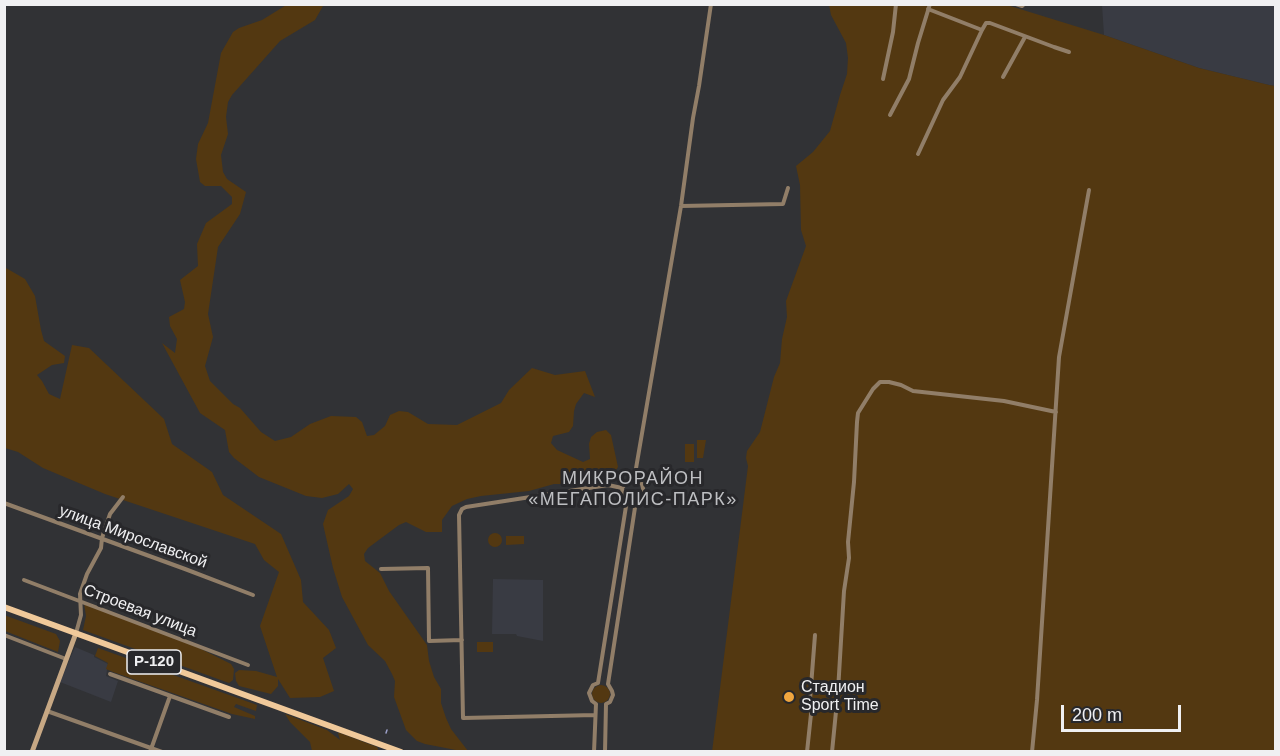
<!DOCTYPE html>
<meta charset="utf-8">
<style>
body{margin:0}
#map{position:relative;width:1280px;height:756px;overflow:hidden;background:#313235;font-family:Arial,sans-serif}
canvas{display:block}
.frame{position:absolute;inset:0;border:6px solid #f0f0f2;pointer-events:none}
.scale{position:absolute;left:1061px;top:705px;width:120px;height:27px;box-sizing:border-box;border:3px solid #f0f0f2;border-top:0;padding-left:8px;font-size:18px;line-height:21px;white-space:nowrap;color:#f0f0f2;-webkit-text-stroke:4px #28282b;paint-order:stroke}
</style>
<div id="map">
<canvas width="1280" height="756"></canvas>
<div class="frame"></div>
<div class="scale">200 m</div>
</div>
<script>
const g = document.querySelector('canvas').getContext('2d');
g.lineJoin = 'round';
function paint(path, color) {
  g.fillStyle = color;
  g.fill(path, 'evenodd');
}
function shape(rows) {
  const path = new Path2D();
  for (const r of rows) {
    if (r.length === 3) {
      path.moveTo(r[0] + r[2], r[1]);
      path.arc(r[0], r[1], r[2], 0, 2 * Math.PI);
      continue;
    }
    path.moveTo(r[0], r[1]);
    for (let i = 2; i < r.length; i += 2) path.lineTo(r[i], r[i + 1]);
  }
  return path;
}
function stroke(path, color, width, dash) {
  g.strokeStyle = color;
  g.lineWidth = width;
  g.lineCap = dash ? 'butt' : 'round';
  g.setLineDash(dash || []);
  g.stroke(path);
}
function drawText(font, color, halo, rows, align = 'center') {
  g.font = font + ' Arial,sans-serif';
  g.lineWidth = 6;
  g.setLineDash([]);
  g.textBaseline = 'middle';
  g.strokeStyle = halo;
  g.fillStyle = color;
  for (const [text, x, y, turn = 0] of rows) {
    g.save();
    g.translate(x, y);
    g.rotate((+turn || 0) * Math.PI / 180);
    g.textAlign = isNaN(turn) ? turn : align;
    if (halo) g.strokeText(text, 0, 0);
    g.fillText(text, 0, 0);
    g.restore();
  }
}
const built = shape([
 [1102,5,1275,5,1275,86,1269,85,1199,68,1104,35],
 [493,579,543,580,543,641,517,636,516,634,492,634],
 [75,647,94,655,94,657,108,664,106,676,118,681,111,702,60,682]
]);
const green = shape([
 [288,4,323,5,323,6,315,20,280,41,232,95,228,102,226,117,228,134,221,155,223,172,227,179,246,192,240,214,218,247,208,314,213,337,205,366,210,381,233,404,240,408,261,432,275,441,291,437,310,424,331,416,356,417,362,422,367,436,374,435,385,426,390,415,399,411,408,412,428,424,457,425,501,403,509,390,532,368,555,375,585,371,595,397,584,393,576,404,574,411,573,426,569,432,553,436,551,443,557,450,583,462,590,459,589,444,591,437,597,432,606,430,611,435,618,467,614,473,590,476,581,484,554,484,529,491,481,496,467,499,452,506,442,520,442,532,426,532,406,522,399,525,368,548,364,554,365,561,380,573,389,591,427,645,429,661,434,677,441,689,441,703,446,718,451,729,468,751,461,751,425,744,417,741,406,730,394,697,395,681,392,674,385,661,368,645,342,597,333,568,323,524,328,510,349,496,353,489,349,484,338,494,322,498,306,496,259,477,234,458,229,452,225,430,200,413,162,343,175,353,177,339,170,326,169,317,184,309,185,302,180,280,198,266,197,244,206,223,232,204,232,197,221,186,205,186,200,182,196,159,198,144,208,123,221,53,233,32,239,28,262,20],
 [829,5,1007,5,1104,35,1199,68,1269,85,1275,86,1275,751,712,752,748,466,746,458,747,451,760,432,774,377,780,363,782,339,787,317,786,301,806,246,801,230,800,185,796,166,813,152,830,131,840,95,847,74,848,58,846,43,831,15],
 [4,264,6,268,25,279,35,296,41,330,44,341,65,356,64,363,52,365,37,375,42,381,49,394,60,399,72,345,89,348,164,419,172,444,212,472,223,495,281,534,301,580,303,602,329,630,336,648,323,658,334,691,320,697,290,698,278,679,278,686,271,694,239,686,236,681,235,673,239,670,256,671,277,677,260,626,279,572,264,560,255,544,105,494,43,468,18,452,5,448],
 [697,440,706,440,703,458,697,458],
 [685,444,694,444,694,462,685,462],
 [495,540,7],
 [506,536,524,536,524,544,506,545],
 [84,603,193,645,231,664,234,669,233,680,229,683,83,630,86,616],
 [4,615,56,634,60,641,58,652,5,631],
 [477,642,493,642,493,652,477,652],
 [98,648,257,705,256,711,236,704,234,707,255,716,255,719,232,714,113,672,106,669,108,663,95,656],
 [601,694,9],
 [285,714,327,730,340,740,338,733,340,733,377,747,378,749,377,752,312,751,310,742,290,722]
]);
const stream = shape([
 [386,733,387,730]
]);
const street = shape([
 [1016,4,1022,6,1024,4],
 [928,9,982,30,986,23,990,23,1054,47,1069,52],
 [1003,77,1025,37],
 [883,79,893,32,896,4],
 [890,115,909,79,918,43,930,4],
 [918,154,943,100,960,77,982,30],
 [681,206,783,204,788,188],
 [634,480,681,206,693,118,699,86,711,4],
 [4,503,185,569,253,595],
 [381,569,428,568,429,641,462,640],
 [24,580,248,665],
 [76,633,81,615,80,594,87,574,101,548,102,538,110,514,123,497],
 [4,635,66,659],
 [110,674,229,717],
 [47,711,162,752],
 [595,715,463,718,459,515,462,509,466,507,608,485,622,488],
 [150,752,170,696],
 [594,752,596,704,592,701,589,693,593,685,598,683,627,500,623,495,622,488,627,482,634,480,642,484,644,493,641,498,636,501,608,684,612,691,613,695,610,702,606,704,605,752],
 [807,752,811,714,810,699,815,635],
 [832,752,838,691,844,591,849,558,848,542,854,482,857,422,858,413,873,389,880,382,889,382,901,385,913,391,1004,401,1056,412],
 [1032,752,1037,700,1059,357,1089,190]
]);
const secondary = shape([
 [32,752,76,633]
]);
const primary = shape([
 [4,607,401,752]
]);
const markers = [
 [789,697,6,"#f0a63f"]
];
const shields = [
 [154,662,54]
];
const shieldNames = [
 ["Р-120",154,662]
];
const streetNames = [
 ["улица Мирославской",133,537,20],
 ["Строевая улица",140,611,21]
];
const poiNames = [
 ["Стадион",801,688],
 ["Sport Time",801,706]
];
const neighbourhoodNames = [
 ["МИКРОРАЙОН",633,479],
 ["«МЕГАПОЛИС-ПАРК»",633,500]
];
paint(built, '#393b43');
paint(green, '#533811');
stroke(stream, '#9ca0c9', 1.5);
stroke(street, '#917e68', 4);
stroke(secondary, '#c7a884', 5);
stroke(primary, '#f0c99a', 6);
for (const [x, y, r, color] of markers) {
  const dot = new Path2D();
  dot.arc(x, y, r, 0, 2 * Math.PI);
  g.fillStyle = color;
  g.fill(dot);
  stroke(dot, '#28282b', 2);
}
for (const [x, y, w] of shields) {
  const box = new Path2D();
  box.roundRect(x - w / 2, y - 12, w, 24, 4.5);
  g.fillStyle = '#28282b';
  g.fill(box);
  stroke(box, '#f0f0f2', 1.5);
}
drawText('bold 15px', '#f0f0f2', null, shieldNames);
drawText('16px', '#f0f0f2', '#28282b', streetNames);
drawText('16px', '#f0f0f2', '#28282b', poiNames, 'left');
g.letterSpacing = '1.5px';
drawText('18px', '#bebfc2', '#28282b', neighbourhoodNames);
g.letterSpacing = '0px';
</script>
